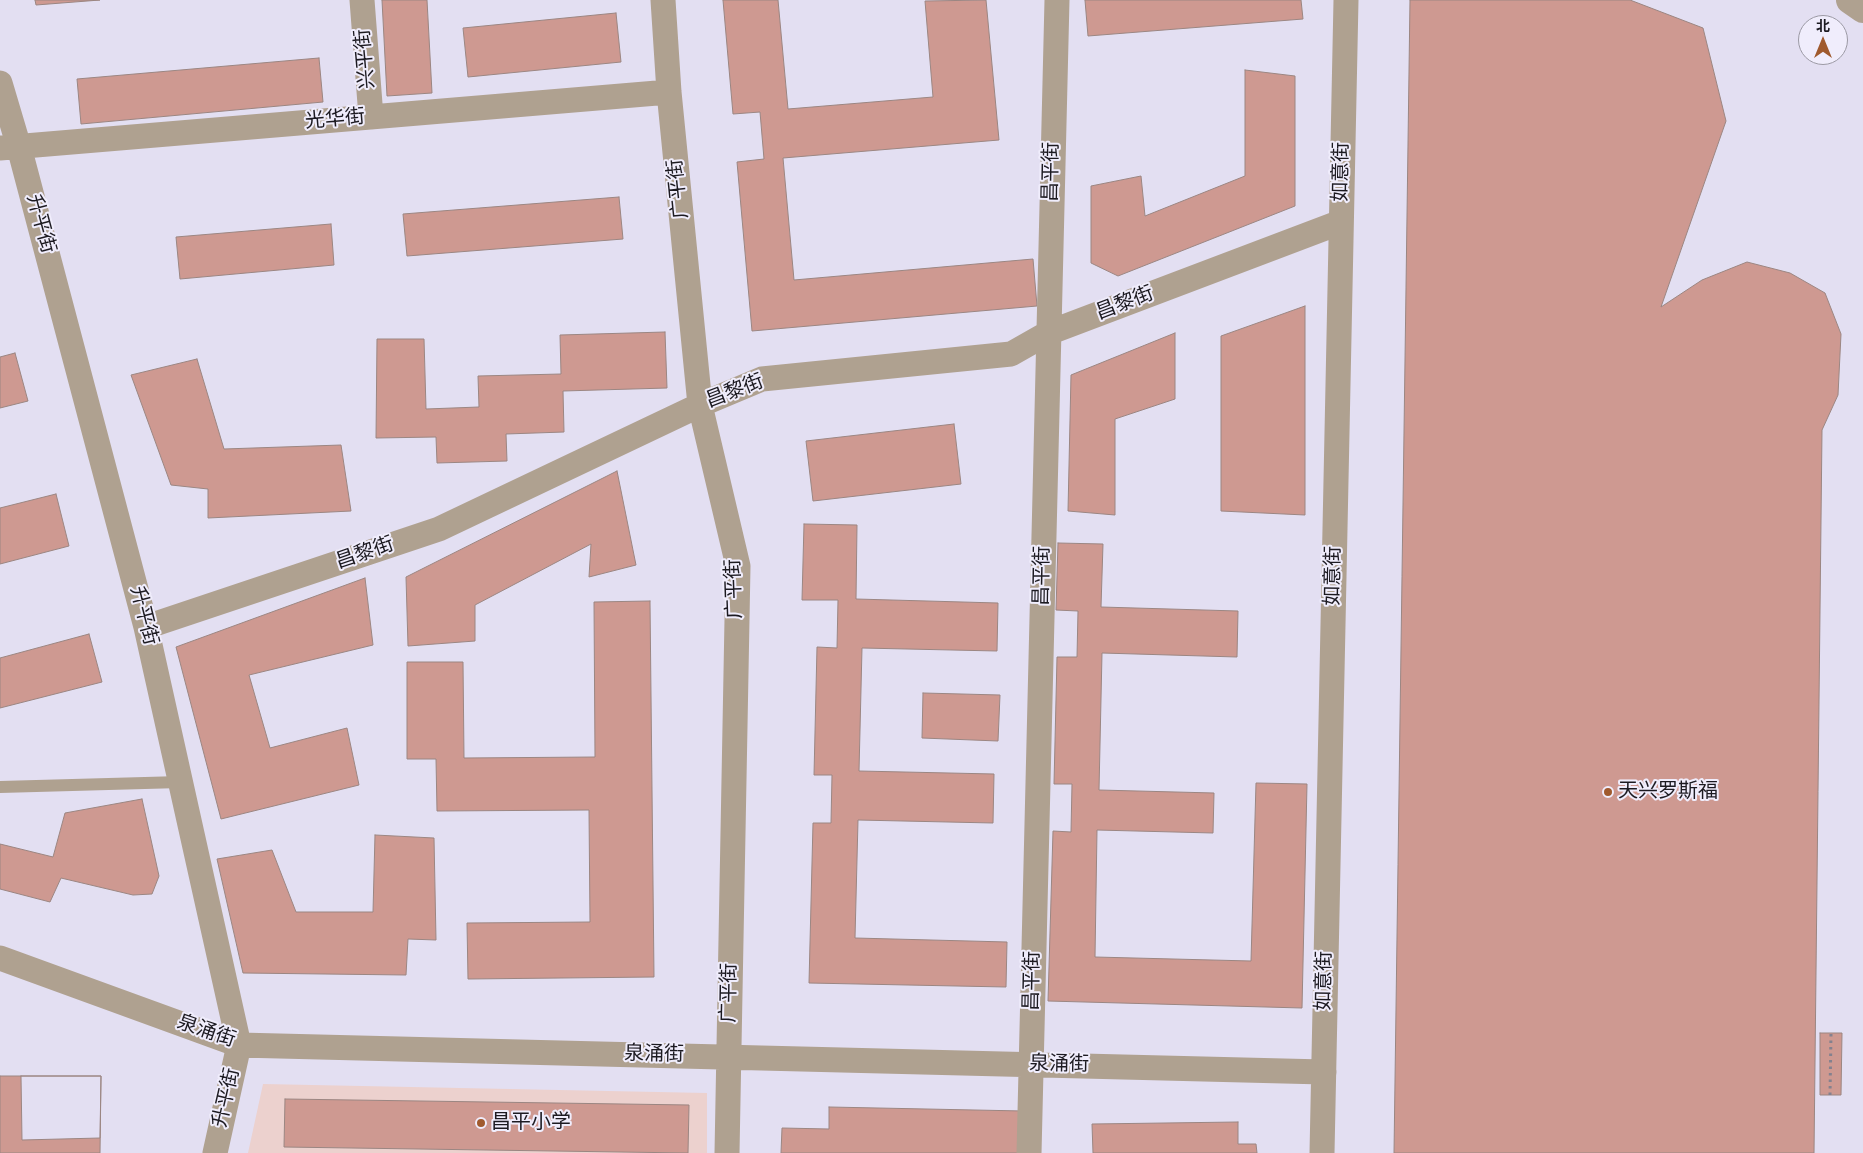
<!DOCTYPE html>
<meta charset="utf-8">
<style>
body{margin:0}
#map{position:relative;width:1863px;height:1153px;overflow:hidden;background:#e3dff2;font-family:Jost,"Noto Sans SC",sans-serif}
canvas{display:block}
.north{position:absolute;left:1798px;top:15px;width:50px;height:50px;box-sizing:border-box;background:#f0edfc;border:1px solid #9b99a4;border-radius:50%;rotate:0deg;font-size:14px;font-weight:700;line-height:20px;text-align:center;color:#1c1a21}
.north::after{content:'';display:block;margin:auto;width:18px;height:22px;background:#a05a2e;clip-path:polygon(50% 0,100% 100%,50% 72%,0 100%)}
</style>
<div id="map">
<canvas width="1863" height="1153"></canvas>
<div class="north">北</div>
</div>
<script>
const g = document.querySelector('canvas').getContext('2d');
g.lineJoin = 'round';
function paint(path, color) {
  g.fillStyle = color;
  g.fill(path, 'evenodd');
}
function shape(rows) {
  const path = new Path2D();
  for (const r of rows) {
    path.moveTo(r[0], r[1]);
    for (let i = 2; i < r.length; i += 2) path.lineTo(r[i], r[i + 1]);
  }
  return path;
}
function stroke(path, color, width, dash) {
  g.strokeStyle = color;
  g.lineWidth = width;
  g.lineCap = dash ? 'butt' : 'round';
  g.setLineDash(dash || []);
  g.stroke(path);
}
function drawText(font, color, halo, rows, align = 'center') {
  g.font = font + ' Jost,"Noto Sans SC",sans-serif';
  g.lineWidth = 4;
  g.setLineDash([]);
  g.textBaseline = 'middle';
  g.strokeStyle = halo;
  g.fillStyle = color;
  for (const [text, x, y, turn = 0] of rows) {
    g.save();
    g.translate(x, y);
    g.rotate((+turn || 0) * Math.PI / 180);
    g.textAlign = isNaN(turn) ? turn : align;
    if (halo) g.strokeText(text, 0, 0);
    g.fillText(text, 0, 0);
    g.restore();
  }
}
const education = shape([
 [263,1084,707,1093,707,1153,248,1153]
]);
const building = shape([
 [35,0,100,0,36,5,35,0],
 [382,0,427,0,432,93,387,96,382,0],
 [723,0,778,0,788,109,933,97,925,1,986,0,999,140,783,158,794,280,1033,259,1037,306,752,331,737,162,764,159,760,112,733,114,723,0],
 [1085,0,1301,0,1303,19,1088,36,1085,0],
 [1410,0,1630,0,1703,28,1726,121,1661,307,1702,280,1747,262,1790,273,1825,293,1841,334,1838,395,1822,430,1814,1153,1394,1153,1410,0],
 [616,13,621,62,468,77,463,28,616,13],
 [319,58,323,102,81,124,77,79,319,58],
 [1245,70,1295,76,1295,206,1118,276,1091,263,1091,186,1141,176,1145,216,1245,176,1245,70],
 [619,197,623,239,407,256,403,214,619,197],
 [331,224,334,265,180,279,176,237,331,224],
 [1305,306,1305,515,1221,511,1221,336,1305,306],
 [665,332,667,388,563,391,564,432,506,434,507,461,437,463,436,437,376,438,377,339,424,339,426,409,479,407,478,376,561,374,560,335,665,332],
 [1175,333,1175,399,1115,419,1115,515,1068,511,1071,375,1175,333],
 [15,353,28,401,0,408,0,357,15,353],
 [197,359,224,449,341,445,351,511,208,518,208,489,171,485,131,375,197,359],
 [954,424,961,484,813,501,806,441,954,424],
 [617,471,636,565,589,577,591,544,475,605,475,641,408,646,406,577,617,471],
 [56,494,69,546,0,564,0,508,56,494],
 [804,524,857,525,856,599,998,603,997,651,862,648,859,771,994,774,993,823,858,820,855,938,1007,942,1006,987,809,983,813,823,831,823,832,775,814,775,817,647,837,648,838,600,802,600,804,524],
 [1058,543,1103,544,1101,607,1238,611,1237,657,1102,653,1099,790,1214,793,1213,833,1097,830,1095,957,1251,961,1256,783,1307,784,1302,1008,1048,1001,1053,831,1071,832,1072,784,1054,784,1057,657,1077,657,1078,611,1056,610,1058,543],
 [365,578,373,645,249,675,270,748,347,728,359,785,221,819,176,647,365,578],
 [650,601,654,977,468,979,467,923,590,922,589,810,437,811,436,759,407,759,407,662,463,662,464,758,595,757,594,602,650,601],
 [89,634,102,682,0,708,0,658,89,634],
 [923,693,1000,695,998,741,922,738,923,693],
 [142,799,159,876,152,894,133,895,61,878,50,902,0,889,0,844,53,857,65,813,142,799],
 [375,835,434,838,436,940,408,939,406,975,243,973,217,859,272,850,296,912,373,912,375,835],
 [1820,1033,1842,1033,1841,1095,1820,1095,1820,1033],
 [0,1076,101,1076,100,1153,0,1153,0,1076],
 [21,1076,101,1076,100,1138,22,1140,21,1076],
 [285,1099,689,1105,688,1153,284,1147,285,1099],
 [829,1107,1023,1111,1022,1153,781,1153,782,1128,829,1129,829,1107],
 [1238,1122,1238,1144,1256,1144,1257,1153,1093,1153,1092,1124,1238,1122]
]);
const path = shape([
 [1830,1095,1831,1033]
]);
const service = shape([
 [0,787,181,782]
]);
const minor = shape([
 [362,0,371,117],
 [663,0,669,92,700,405,738,566,727,1153],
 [0,83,19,147,146,627,239,1045,215,1153],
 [0,148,669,92],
 [146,627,439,529,700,405,762,379,1011,354,1048,333,1341,222],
 [0,958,239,1045,1324,1072],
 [1029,1153,1057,0],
 [1322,1153,1346,0]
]);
const tertiary = shape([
 [1850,0,1863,9]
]);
const markers = [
 [1608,792,5,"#a05a2e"],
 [481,1123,5,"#a05a2e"]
];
const streetNames = [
 ["兴平街",366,59,-95],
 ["光华街",335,120,-5],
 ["昌平街",1052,172,-89],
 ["如意街",1342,172,-89],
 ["广平街",679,189,-96],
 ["升平街",40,224,75],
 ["昌黎街",1125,304,-21],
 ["昌黎街",735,392,-21],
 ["昌黎街",365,554,-19],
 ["昌平街",1043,576,-89],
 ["如意街",1334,576,-89],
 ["广平街",735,589,-92],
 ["升平街",143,616,76],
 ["昌平街",1033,981,-89],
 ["如意街",1325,981,-89],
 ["广平街",730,993,-89],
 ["泉涌街",206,1032,19],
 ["泉涌街",654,1055,1],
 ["泉涌街",1059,1065,1],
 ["升平街",227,1098,-77]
];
const poiNames = [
 ["天兴罗斯福",1618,792],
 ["昌平小学",491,1123]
];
paint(education, '#ecd1ce');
paint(building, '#ce9991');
stroke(building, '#9b8682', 1);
stroke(path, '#84818e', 3, [2.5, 4]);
stroke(service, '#afa190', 12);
stroke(minor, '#afa190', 25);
stroke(tertiary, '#afa190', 28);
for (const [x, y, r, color] of markers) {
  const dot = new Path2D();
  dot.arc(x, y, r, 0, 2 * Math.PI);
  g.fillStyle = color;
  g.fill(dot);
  stroke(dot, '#f0edfc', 2);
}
drawText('20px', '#1c1a21', '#f0edfc', streetNames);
drawText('20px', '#1c1a21', '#f0edfc', poiNames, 'left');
</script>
